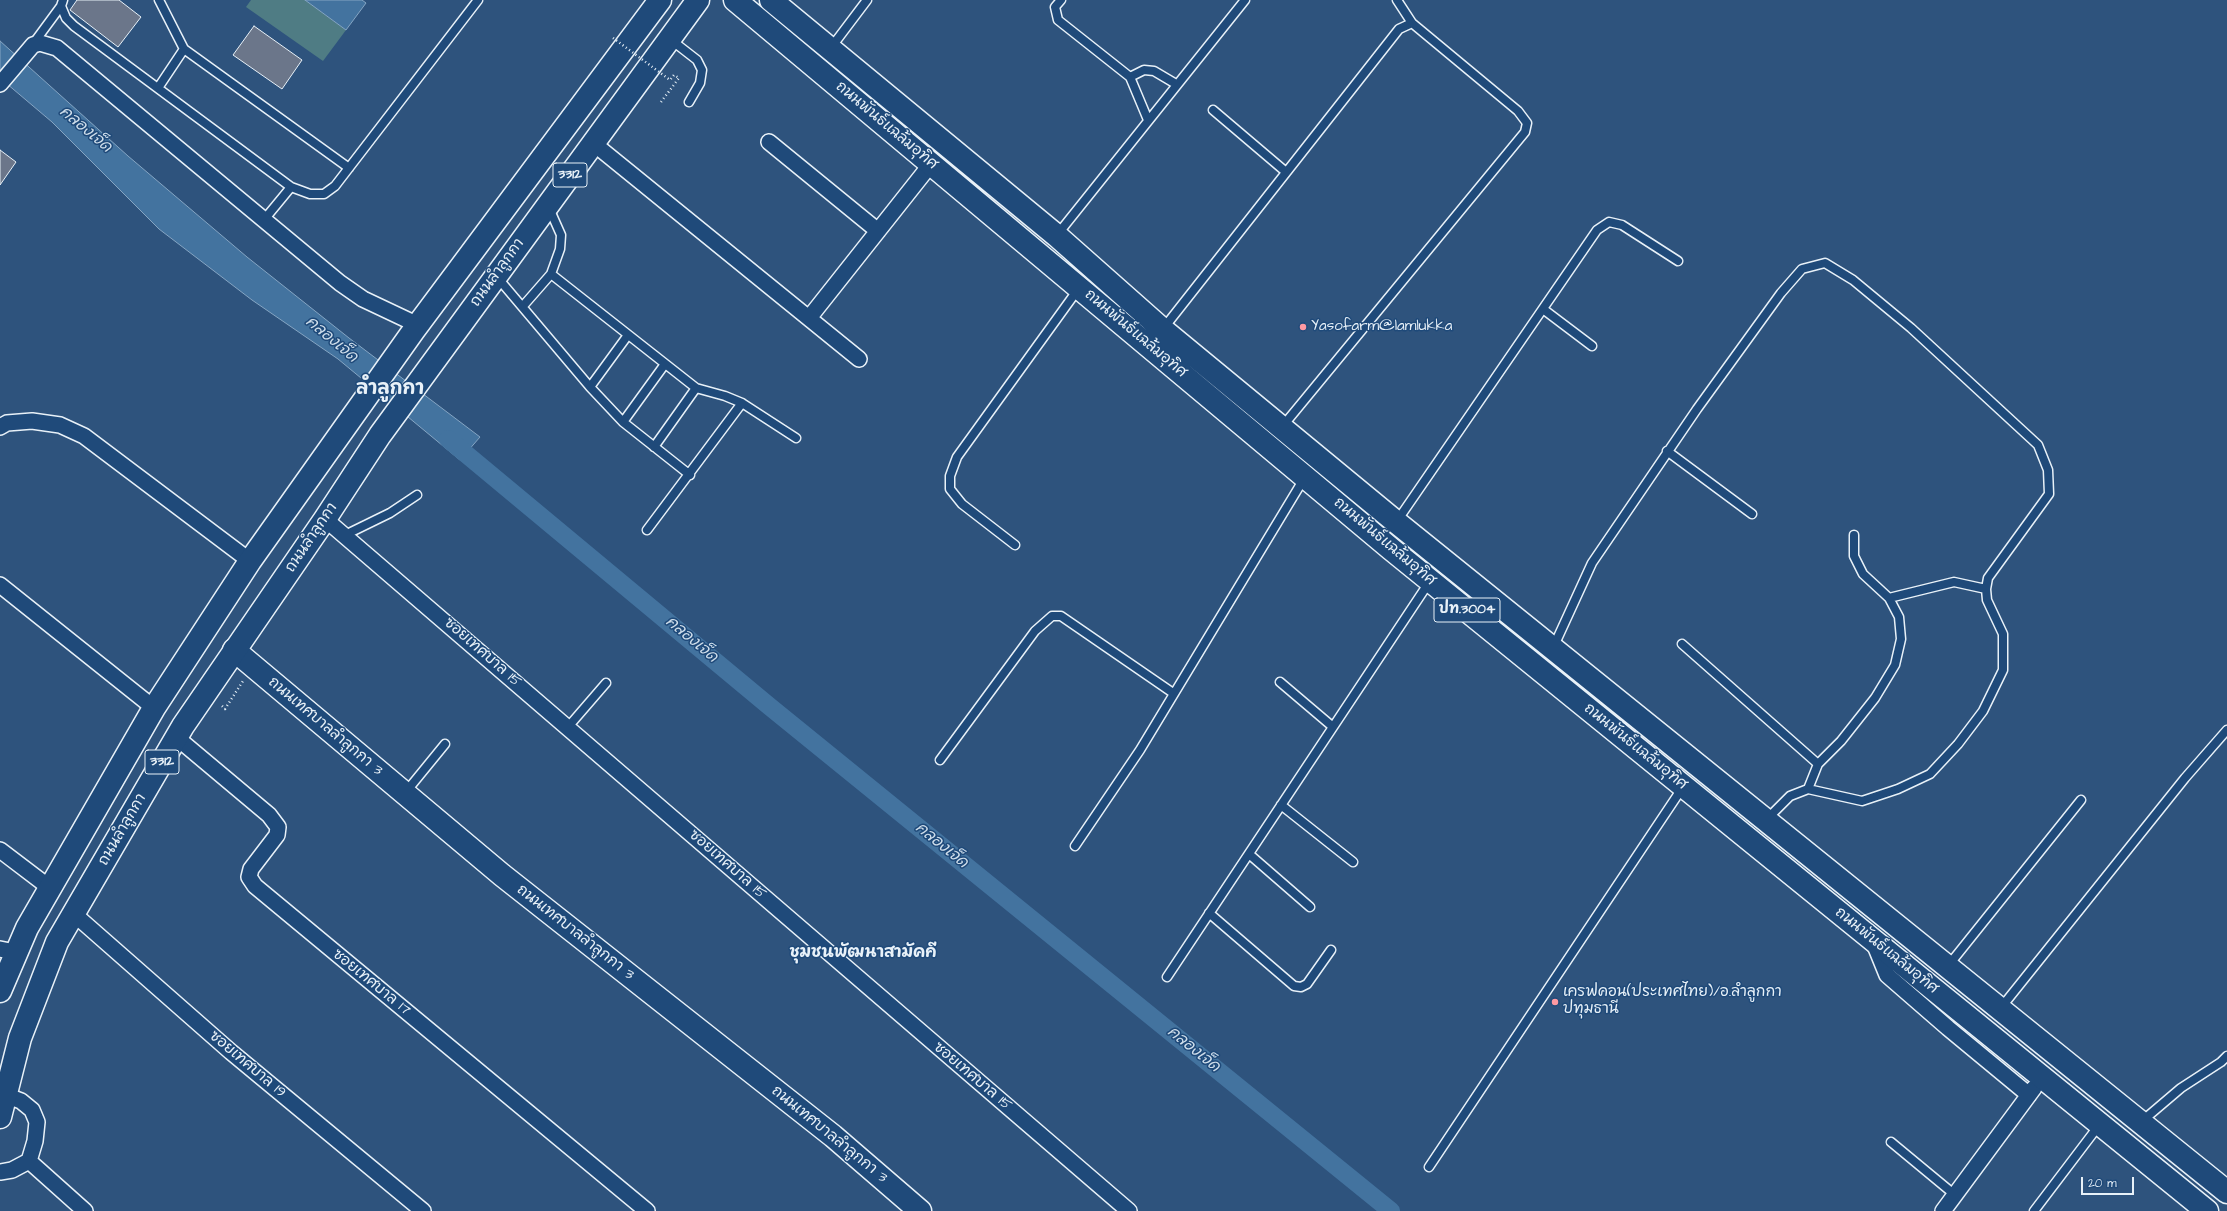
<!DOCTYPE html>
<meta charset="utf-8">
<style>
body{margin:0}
#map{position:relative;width:2227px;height:1211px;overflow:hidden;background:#2e537d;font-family:"Architects Daughter",sans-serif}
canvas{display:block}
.scale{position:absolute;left:2081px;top:1177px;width:53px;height:18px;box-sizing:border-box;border:2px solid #e8f1f8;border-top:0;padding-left:5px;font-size:12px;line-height:14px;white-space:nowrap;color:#e8f1f8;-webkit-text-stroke:3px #1f4a7a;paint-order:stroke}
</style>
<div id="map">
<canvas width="2227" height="1211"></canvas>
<div class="scale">20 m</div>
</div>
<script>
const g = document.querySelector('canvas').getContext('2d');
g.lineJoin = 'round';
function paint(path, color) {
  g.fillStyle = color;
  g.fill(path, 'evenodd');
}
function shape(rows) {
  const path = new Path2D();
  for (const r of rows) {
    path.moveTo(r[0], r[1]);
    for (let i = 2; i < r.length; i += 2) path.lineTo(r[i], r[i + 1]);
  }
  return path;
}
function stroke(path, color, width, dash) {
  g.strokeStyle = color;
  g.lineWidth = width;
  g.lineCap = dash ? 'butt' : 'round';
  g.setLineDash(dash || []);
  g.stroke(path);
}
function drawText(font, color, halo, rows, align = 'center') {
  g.font = font + ' "Architects Daughter","Playpen Sans Thai",sans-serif';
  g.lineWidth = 3;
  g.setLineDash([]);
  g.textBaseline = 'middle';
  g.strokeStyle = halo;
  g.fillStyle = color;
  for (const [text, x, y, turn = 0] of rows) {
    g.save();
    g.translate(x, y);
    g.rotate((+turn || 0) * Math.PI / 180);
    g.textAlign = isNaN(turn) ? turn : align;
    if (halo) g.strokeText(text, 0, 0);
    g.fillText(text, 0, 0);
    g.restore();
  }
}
const green = shape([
 [251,0,305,0,346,30,323,61,246,7]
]);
const water = shape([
 [305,0,362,0,366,3,346,30,305,0],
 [0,41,128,156,247,257,349,338,480,437,460,460,338,359,252,300,159,229,52,122,0,78,0,41]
]);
const canal = shape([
 [448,439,769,706,1391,1211]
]);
const building = shape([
 [77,0,119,0,141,17,118,47,70,10,77,0],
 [254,26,302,60,282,89,233,55,254,26],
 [0,150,16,162,0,185,0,150]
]);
const path = shape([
 [661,102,679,78,674,75,670,80],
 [222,706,225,709,243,681]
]);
const lane = shape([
 [63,0,61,6,66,18,74,26,291,187,310,194,324,194,335,186,478,0],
 [1061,0,1055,7,1058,20,1130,77,1148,120],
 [670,39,697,60,702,70,700,83,689,102],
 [33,44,61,6],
 [184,49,349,168],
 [830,49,867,0],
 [1130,77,1144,70,1154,71,1176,84],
 [158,88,184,49,159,0],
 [1213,110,1286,172],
 [263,221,291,187],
 [1057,235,1245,0],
 [551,274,696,388,725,396,742,403,796,438],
 [497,277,590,387,623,422,690,475],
 [523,306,551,274,560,249,561,235,549,208],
 [1543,309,1592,346],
 [1163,329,1399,29,1412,23],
 [590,387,628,335],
 [623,422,665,364],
 [1282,427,1525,132,1527,123,1518,111,1412,23,1397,0],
 [654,447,696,388],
 [1667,451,1752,514],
 [1397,521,1597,230,1609,222,1622,225,1678,261],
 [647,530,742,403],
 [345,535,390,513,417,495],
 [1015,545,962,504,950,489,950,476,957,457,1079,288],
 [1889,598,1954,582,1986,589],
 [1682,644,1818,764],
 [1553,648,1592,563,1697,409,1781,293,1802,269,1825,263,1853,280,1911,328,2038,445,2048,470,2049,494,1988,578,1986,589,1987,600,2003,634,2003,670,1983,711,1958,744,1930,774,1898,789,1862,801,1808,789,1790,796,1766,820],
 [1280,682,1333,727],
 [568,727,606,683],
 [940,760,1035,631,1052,616,1061,616,1173,693],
 [1808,789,1818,764,1841,741,1875,698,1895,665,1901,639,1899,617,1889,598,1863,574,1854,556,1854,535],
 [405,793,445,744],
 [1281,805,1353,862],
 [1075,846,1140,750,1305,477],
 [1249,854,1310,907],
 [1209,913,1294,986,1301,987,1307,984,1331,950],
 [1948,966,2081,800],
 [1167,977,1430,581],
 [2000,1009,2185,778,2227,730],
 [2141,1122,2181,1088,2221,1062,2227,1056],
 [1891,1142,1955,1195],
 [1429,1167,1683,787],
 [2034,1211,2100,1124]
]);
const street = shape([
 [0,84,33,45,40,43,57,48,340,283,363,299,418,325],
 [769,142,878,231],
 [593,143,859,359],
 [809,318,931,164],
 [0,427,7,423,32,421,60,425,84,436,250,561],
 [325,519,1129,1211],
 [0,585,154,708],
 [176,737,269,815,278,827,277,835,251,869,249,877,255,886,647,1211],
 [0,850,50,888],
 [74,914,231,1052,423,1211],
 [1877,943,1876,948,1887,975,1948,1028,2029,1095],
 [0,949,15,952],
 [29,1161,85,1211],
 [0,1172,12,1170,29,1161,35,1141,37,1122,32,1110,21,1101,5,1095],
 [1943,1211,2034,1088]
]);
const secondary = shape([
 [234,650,502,875,833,1136,920,1211]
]);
const primary = shape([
 [735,0,1391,549,2207,1211],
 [771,0,1057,236,1162,329,1396,522,2227,1192],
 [0,991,27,928,154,708,250,561,414,330,660,0],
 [0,1117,20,1038,57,942,183,726,325,519,380,435,698,0]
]);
const pathBridge = shape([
 [613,38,670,80]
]);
const markers = [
 [1303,327,4,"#ff9aa2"],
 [1555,1002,4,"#ff9aa2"]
];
const shields = [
 [570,175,34],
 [1467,610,66],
 [162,762,34]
];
const shieldNames = [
 ["3312",570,175],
 ["ปท.3004",1467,610],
 ["3312",162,762]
];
const streetNames = [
 ["ถนนพันธ์แฉล้มอุทิศ",886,126,40],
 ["ถนนลำลูกกา",498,273,-54],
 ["ถนนพันธ์แฉล้มอุทิศ",1135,334,40],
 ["ถนนลำลูกกา",312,538,-56],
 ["ถนนพันธ์แฉล้มอุทิศ",1384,542,40],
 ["ซอยเทศบาล 15",482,653,41],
 ["ถนนเทศบาลลำลูกกา 3",325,727,40],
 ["ถนนพันธ์แฉล้มอุทิศ",1635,747,39],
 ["ถนนลำลูกกา",123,830,-60],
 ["ซอยเทศบาล 15",727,865,41],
 ["ถนนเทศบาลลำลูกกา 3",575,933,38],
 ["ถนนพันธ์แฉล้มอุทิศ",1886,951,39],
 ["ซอยเทศบาล 17",371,983,39],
 ["ซอยเทศบาล 19",247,1065,40],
 ["ซอยเทศบาล 15",972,1077,40],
 ["ถนนเทศบาลลำลูกกา 3",829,1135,39]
];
const poiNames = [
 ["Yasofarm@lamlukka",1311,327],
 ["เครฟคอน(ประเทศไทย)/อ.ลำลูกกา",1563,993],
 ["ปทุมธานี",1563,1010]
];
const waterNames = [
 ["คลองเจ็ด",85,130,40],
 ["คลองเจ็ด",331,340,40],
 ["คลองเจ็ด",691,640,40],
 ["คลองเจ็ด",941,846,39],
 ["คลองเจ็ด",1193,1050,39]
];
const neighbourhoodNames = [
 ["ชุมชนพัฒนาสามัคคี",863,954]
];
const districtNames = [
 ["ลำลูกกา",390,390]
];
paint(green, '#4f7c84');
paint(water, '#43739f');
stroke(water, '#85a5c3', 1);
stroke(canal, '#43739f', 18);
paint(building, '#6b768a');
stroke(building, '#e8f1f8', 1);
stroke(lane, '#e8f1f8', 11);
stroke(street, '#e8f1f8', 18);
stroke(secondary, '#e8f1f8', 25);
stroke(primary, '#e8f1f8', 25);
stroke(path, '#e8f1f8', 2.5, [1, 3]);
stroke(lane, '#1f4a7a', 8);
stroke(street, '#1f4a7a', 15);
stroke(secondary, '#1f4a7a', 22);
stroke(primary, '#1f4a7a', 22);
stroke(pathBridge, '#e8f1f8', 2.5, [1, 3]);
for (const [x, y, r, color] of markers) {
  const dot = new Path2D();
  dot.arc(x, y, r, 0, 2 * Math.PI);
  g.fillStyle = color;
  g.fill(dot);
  stroke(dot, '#1f4a7a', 1.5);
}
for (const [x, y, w] of shields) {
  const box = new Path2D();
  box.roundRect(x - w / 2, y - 12, w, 24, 3);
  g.fillStyle = '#1f4a7a';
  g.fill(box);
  stroke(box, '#e8f1f8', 1);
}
drawText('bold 14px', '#e8f1f8', null, shieldNames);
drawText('15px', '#e8f1f8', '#1f4a7a', streetNames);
drawText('15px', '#e8f1f8', '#1f4a7a', poiNames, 'left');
drawText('italic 16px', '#cfdeeb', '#1f4a7a', waterNames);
drawText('bold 16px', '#e8f1f8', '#1f4a7a', neighbourhoodNames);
drawText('bold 19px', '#e8f1f8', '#1f4a7a', districtNames);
</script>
